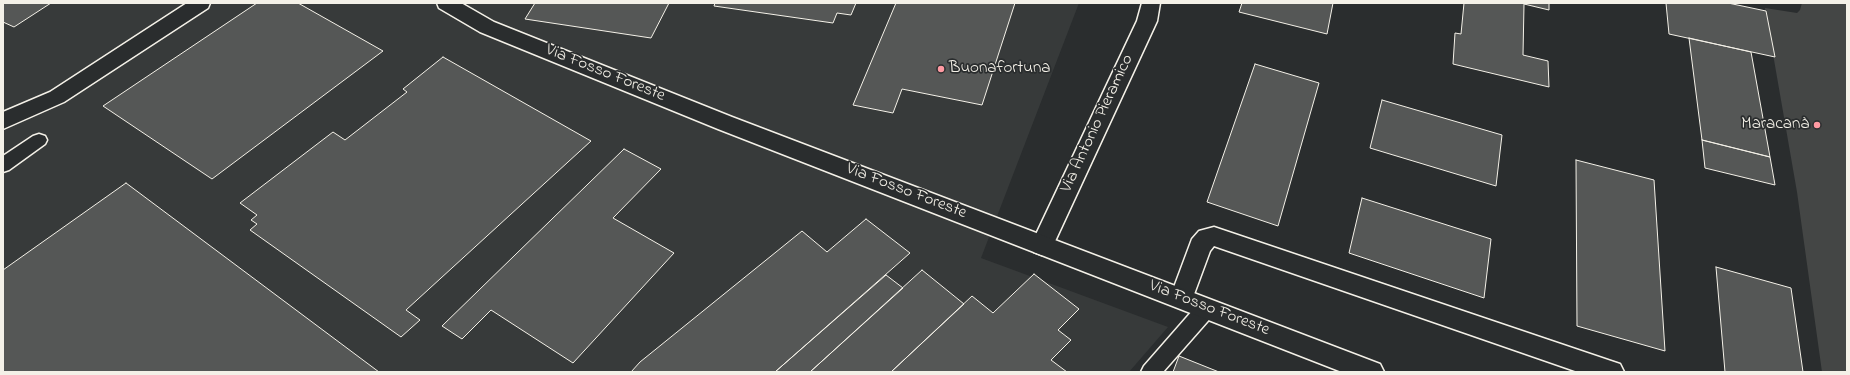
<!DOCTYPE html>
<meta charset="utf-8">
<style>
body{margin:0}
#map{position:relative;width:1850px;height:375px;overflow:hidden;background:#2a2d2e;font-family:"Indie Flower",sans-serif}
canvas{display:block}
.frame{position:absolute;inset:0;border:4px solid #f4f1e8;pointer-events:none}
</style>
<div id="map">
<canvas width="1850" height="375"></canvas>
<div class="frame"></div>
</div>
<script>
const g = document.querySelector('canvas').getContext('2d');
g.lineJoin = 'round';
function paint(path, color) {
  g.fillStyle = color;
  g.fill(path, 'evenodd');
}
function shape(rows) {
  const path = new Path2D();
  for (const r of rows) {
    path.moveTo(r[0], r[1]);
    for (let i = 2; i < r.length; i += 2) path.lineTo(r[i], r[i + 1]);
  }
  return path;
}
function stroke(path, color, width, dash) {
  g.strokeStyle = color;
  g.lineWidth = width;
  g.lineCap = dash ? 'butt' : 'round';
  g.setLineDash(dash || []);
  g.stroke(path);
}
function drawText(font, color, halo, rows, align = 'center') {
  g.font = font + ' "Indie Flower",sans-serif';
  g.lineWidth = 3.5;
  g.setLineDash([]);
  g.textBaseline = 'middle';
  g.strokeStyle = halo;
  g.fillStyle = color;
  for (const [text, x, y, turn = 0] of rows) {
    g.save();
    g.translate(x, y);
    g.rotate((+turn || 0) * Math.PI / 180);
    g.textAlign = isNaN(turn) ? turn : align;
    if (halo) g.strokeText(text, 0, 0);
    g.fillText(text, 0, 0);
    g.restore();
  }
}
const built = shape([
 [3,3,1079,3,981,258,1168,327,1129,372,3,372]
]);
const green = shape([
 [1802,3,1847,3,1847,372,1822,372,1797,192,1765,8,1797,13,1800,10]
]);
const building = shape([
 [3,3,51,3,14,27,3,22,3,3],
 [257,3,298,3,383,51,212,179,103,106,257,3],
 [535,3,669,3,651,38,525,19,535,3],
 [715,3,856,3,851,15,837,13,833,23,714,6,715,3],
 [896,3,1015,3,982,105,902,89,893,113,853,105,896,3],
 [1242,3,1333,3,1327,34,1239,12,1242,3],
 [1464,3,1549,3,1549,10,1524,4,1523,55,1548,61,1549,87,1453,64,1455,33,1461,34,1464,3],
 [1666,3,1728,3,1766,11,1775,57,1669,34,1666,3],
 [1689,38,1751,52,1770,157,1702,140,1689,38],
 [443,57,591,141,406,310,420,320,401,337,250,230,257,224,251,220,257,215,240,203,333,132,345,140,407,92,403,89,443,57],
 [1255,64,1319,83,1278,226,1207,202,1255,64],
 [1382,100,1502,135,1496,186,1370,148,1382,100],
 [1702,140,1770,157,1775,185,1705,168,1702,140],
 [624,149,661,169,613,218,674,253,573,363,491,310,462,339,442,326,624,149],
 [1576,160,1654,180,1665,351,1577,326,1576,160],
 [126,183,379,372,3,372,3,270,126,183],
 [1362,198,1491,239,1484,298,1349,253,1362,198],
 [866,219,910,253,775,372,631,372,640,362,802,231,827,252,866,219],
 [1716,267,1791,288,1803,372,1725,372,1716,267],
 [922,270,964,304,891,372,810,372,922,270],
 [1034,274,1079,309,1058,330,1071,340,1051,360,1067,372,891,372,972,296,993,313,1034,274],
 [886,275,903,288,810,372,775,372,886,275],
 [1179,356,1219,372,1173,372,1179,356]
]);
const lane = shape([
 [39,134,45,136,47,140,45,144,9,170,3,172,3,156,33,136,39,134],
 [1207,300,1214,302,1216,308,1214,314,1163,372,1141,372,1144,366,1200,302,1207,300]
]);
const street = shape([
 [187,3,210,3,208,8,64,102,3,129,3,112,50,92,187,3],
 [1142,3,1160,3,1157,21,1050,252,1042,255,1034,252,1031,245,1137,21,1142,3],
 [1214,227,1611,361,1620,364,1624,372,1578,372,1214,246,1210,251,1190,305,1182,308,1174,305,1170,298,1192,239,1199,231,1214,227]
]);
const primary = shape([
 [437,3,461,3,494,22,732,117,1380,364,1384,372,1342,372,718,129,480,32,439,8,437,3]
]);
const markers = [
 [941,69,4,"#ff9aa2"],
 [1817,125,4,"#ff9aa2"]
];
const poiNames = [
 ["Buonafortuna",949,69],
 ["Maracanà",1809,125,"right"]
];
const streetNames = [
 ["Via Fosso Foreste",605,74,22],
 ["Via Antonio Pieramico",1098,124,-65],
 ["Via Fosso Foreste",906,192,21],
 ["Via Fosso Foreste",1209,309,21]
];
paint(built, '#373a3a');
paint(green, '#444645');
paint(building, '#555756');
stroke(building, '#f4f1e8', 1);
stroke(lane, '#f4f1e8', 3);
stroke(street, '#f4f1e8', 3);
stroke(primary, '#f4f1e8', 3);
paint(lane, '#2a2d2e');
paint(street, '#2a2d2e');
paint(primary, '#2a2d2e');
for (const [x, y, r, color] of markers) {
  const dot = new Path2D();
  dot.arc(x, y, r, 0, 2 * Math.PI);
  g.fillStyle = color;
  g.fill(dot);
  stroke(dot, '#2a2d2e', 1.5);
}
drawText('17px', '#f4f1e8', '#2a2d2e', poiNames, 'left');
drawText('17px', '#f4f1e8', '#2a2d2e', streetNames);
</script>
